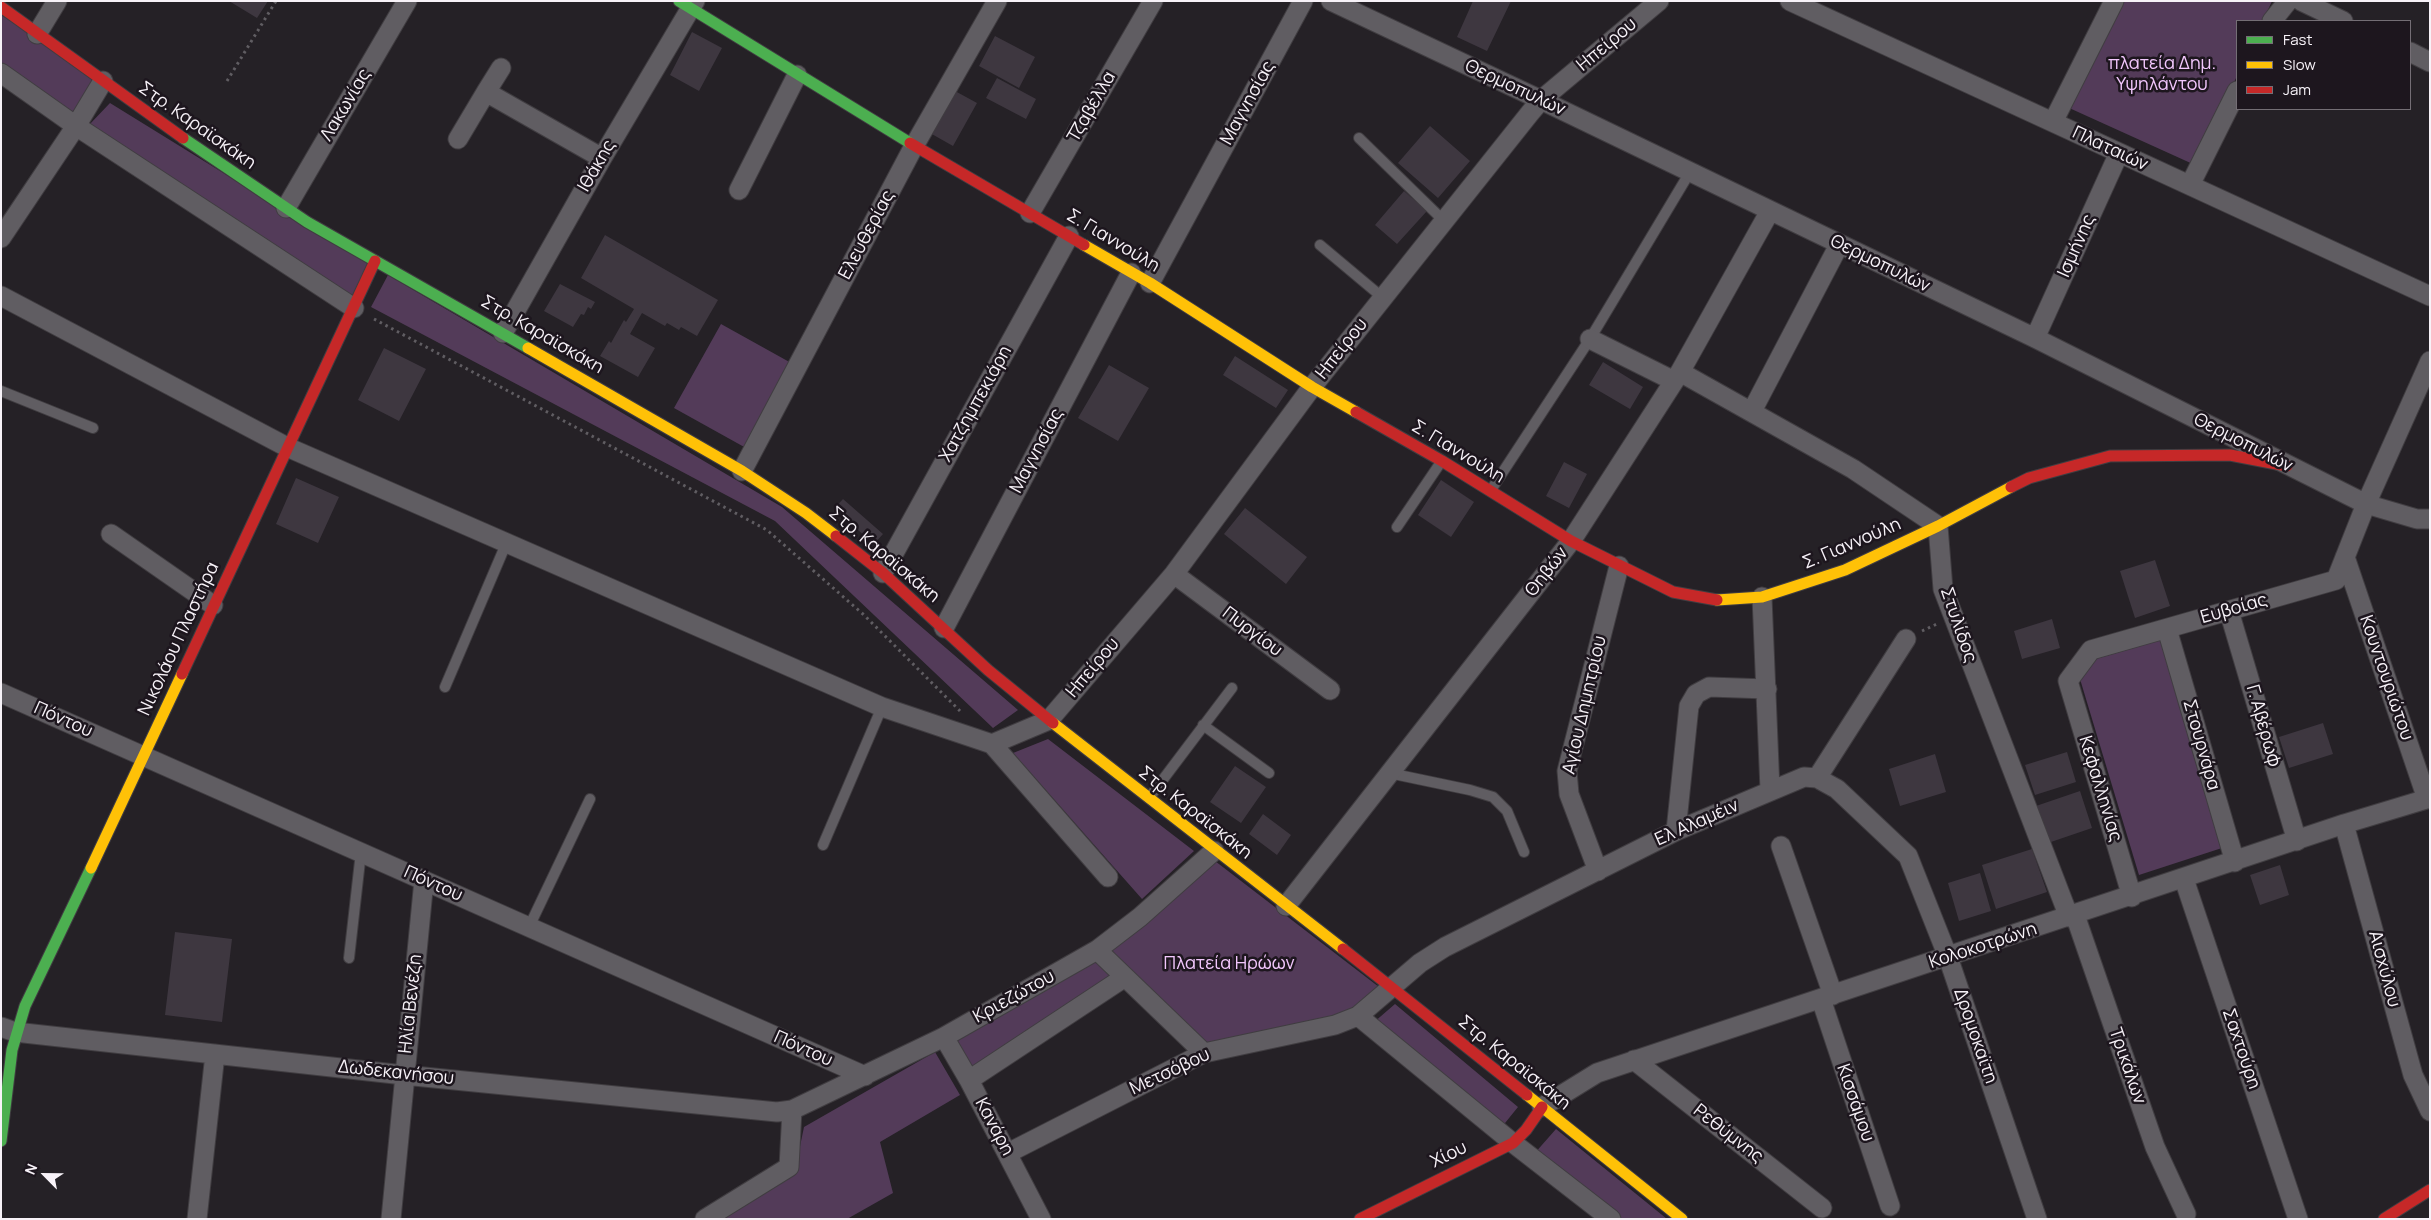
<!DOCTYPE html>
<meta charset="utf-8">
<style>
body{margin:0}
#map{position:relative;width:2431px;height:1220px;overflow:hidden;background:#252126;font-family:Manrope,sans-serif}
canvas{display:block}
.frame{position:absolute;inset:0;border:2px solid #f7f2f8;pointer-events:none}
.legend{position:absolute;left:2236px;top:20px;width:175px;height:90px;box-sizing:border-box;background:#1d161e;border:1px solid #746e75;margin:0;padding:6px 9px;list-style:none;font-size:15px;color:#f7f2f8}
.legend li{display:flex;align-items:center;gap:10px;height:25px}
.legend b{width:25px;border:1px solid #746e75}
.north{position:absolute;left:20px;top:1150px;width:50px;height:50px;-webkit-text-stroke:4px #1d161e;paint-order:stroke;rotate:293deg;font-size:14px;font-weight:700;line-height:20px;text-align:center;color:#f7f2f8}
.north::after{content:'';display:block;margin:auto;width:18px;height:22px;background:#f7f2f8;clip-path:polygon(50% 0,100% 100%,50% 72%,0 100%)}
</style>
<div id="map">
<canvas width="2431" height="1220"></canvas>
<div class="frame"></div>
<ul class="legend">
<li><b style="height:6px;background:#4caf50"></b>Fast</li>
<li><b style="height:6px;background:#ffc107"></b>Slow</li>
<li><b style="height:6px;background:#c62828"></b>Jam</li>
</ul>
<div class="north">N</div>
</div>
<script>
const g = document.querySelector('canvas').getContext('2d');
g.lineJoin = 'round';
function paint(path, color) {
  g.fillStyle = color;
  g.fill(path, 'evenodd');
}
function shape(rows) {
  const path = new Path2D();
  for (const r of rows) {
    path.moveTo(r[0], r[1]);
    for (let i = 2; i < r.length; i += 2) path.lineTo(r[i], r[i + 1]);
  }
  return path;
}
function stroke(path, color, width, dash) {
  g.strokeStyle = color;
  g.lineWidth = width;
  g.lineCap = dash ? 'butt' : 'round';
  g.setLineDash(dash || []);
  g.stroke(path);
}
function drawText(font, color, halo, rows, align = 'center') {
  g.font = font + ' Manrope,sans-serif';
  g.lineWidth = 5;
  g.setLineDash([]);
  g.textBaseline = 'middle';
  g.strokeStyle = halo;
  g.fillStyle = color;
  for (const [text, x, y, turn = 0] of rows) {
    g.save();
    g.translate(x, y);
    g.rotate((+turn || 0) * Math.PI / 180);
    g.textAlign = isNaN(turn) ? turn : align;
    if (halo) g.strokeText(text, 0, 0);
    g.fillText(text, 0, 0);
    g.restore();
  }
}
const green = shape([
 [2123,1,2272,1,2263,21,2237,21,2237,76,2195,165,2067,107],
 [1,15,103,81,71,113,1,64],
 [110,103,369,263,353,298,89,125],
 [388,275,782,507,1018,710,993,728,775,521,371,307],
 [721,324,793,364,746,448,674,408],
 [2164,639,2225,847,2139,875,2080,679,2095,659],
 [1048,739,1194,851,1142,899,1013,753],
 [1215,861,1379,987,1357,1013,1207,1043,1110,952],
 [1094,960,1111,977,972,1071,954,1041],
 [1395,1004,1518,1107,1501,1128,1373,1023],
 [935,1052,960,1095,880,1142,893,1193,847,1219,722,1219,795,1170,804,1127],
 [1556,1129,1667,1219,1616,1219,1534,1154]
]);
const building = shape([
 [229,1,268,1,257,18],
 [1473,1,1511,1,1487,51,1457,37],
 [692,32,722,48,699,91,670,75],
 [995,36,1035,57,1019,88,979,66],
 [997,78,1036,99,1026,119,986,98],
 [955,91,977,103,953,146,930,133],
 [1430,126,1470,161,1438,198,1398,163],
 [1404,191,1427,211,1397,244,1375,225],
 [605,235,718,300,697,336,681,327,679,330,667,323,665,326,642,313,630,334,655,348,638,377,600,356,609,341,611,343,624,320,626,322,634,309,581,278],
 [560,284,595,302,591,309,588,307,584,315,581,314,573,327,544,311],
 [384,348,426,369,399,421,358,400],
 [1235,356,1288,390,1276,408,1223,375],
 [1603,362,1643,387,1630,409,1589,385],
 [1109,365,1149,388,1118,441,1078,418],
 [1564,462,1587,474,1569,508,1546,496],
 [296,478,339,497,318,543,276,524],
 [1441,480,1474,502,1451,537,1418,515],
 [843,499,883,534,874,544,834,509],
 [1245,508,1307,557,1286,584,1224,534],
 [2155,560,2170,606,2135,618,2120,571],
 [2052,619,2060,648,2022,659,2014,631],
 [2323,723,2333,754,2289,768,2279,737],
 [2067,752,2076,782,2035,795,2025,765],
 [1935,754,1946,792,1900,806,1889,769],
 [1235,766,1266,787,1241,823,1210,802],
 [2080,791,2092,828,2048,843,2036,806],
 [1263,814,1291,835,1277,855,1249,834],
 [2032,849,2047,892,1996,909,1982,865],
 [2280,865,2289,895,2260,905,2250,875],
 [1980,873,1991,911,1959,921,1948,883],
 [175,932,232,939,222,1022,165,1015]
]);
const path = shape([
 [227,81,276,1],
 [374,319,767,530,864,615,960,711],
 [1922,631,1937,624]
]);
const lane = shape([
 [1359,138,1443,220],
 [1320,245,1382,297],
 [1,391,93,428],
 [1491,490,1590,339,1690,172],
 [1397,527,1441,462],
 [445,687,506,544],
 [1203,725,1269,773],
 [1389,773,1470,790,1493,797,1507,811,1524,852],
 [1149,798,1232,688],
 [823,845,882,707],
 [529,927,590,799],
 [349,958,361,852]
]);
const street = shape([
 [1331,1,1541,100,2035,338,2366,504,2417,519,2430,519],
 [1790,1,2430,296],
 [2301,1,2343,21],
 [2272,21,2288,1],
 [37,34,57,1],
 [2410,52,2430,62],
 [1,73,76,126,354,308],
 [486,92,501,68],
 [2053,122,2114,1],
 [458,139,486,92,602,158],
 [2190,185,2237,91],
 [739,190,797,75],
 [286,208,407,1],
 [1030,213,1153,1],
 [1,238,76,126,103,81],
 [1150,283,1303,1],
 [1,296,287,447,882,707,992,744,1049,720,1174,574,1312,387,1530,113,1541,100,1659,1],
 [503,333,602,158,695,1],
 [2035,338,2119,153],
 [1590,339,1674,381],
 [1680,372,1853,469,1938,526,1943,589,2069,917],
 [1752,411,1839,245],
 [742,471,914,146,997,1],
 [111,534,213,605],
 [2345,557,2427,799],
 [883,573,1069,236],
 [1174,574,1330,690],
 [1762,597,1770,790],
 [2229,611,2297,841],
 [944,628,1131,273],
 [2167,629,2235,862],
 [1,693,865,1076],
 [992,744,1108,877],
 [1817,778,1906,639],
 [2344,824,2413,1075,2430,1111],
 [1676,831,1689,706,1696,694,1709,687,1767,689],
 [1781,846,1833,995],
 [1598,871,1569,794,1567,771,1619,566],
 [2184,879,2298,1219],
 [2132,897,2068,681,2091,650,2336,580,2366,504,2430,361],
 [1286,906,1571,541,1680,372,1770,211],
 [2075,915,2155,1147,2186,1214],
 [1097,950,1204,1053],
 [1821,999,1890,1206],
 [1358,1016,1513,1143,1611,1219],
 [1,1027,15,1032,404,1075,777,1112,792,1110,944,1037,1097,950,1140,917,1214,851],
 [944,1037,969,1080,1041,1219],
 [1634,1060,1822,1208],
 [969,1080,1125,977],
 [1542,1107,1597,1073,2344,824,2430,798],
 [1008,1153,1204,1053,1335,1025,1358,1016,1420,963,1445,947,1676,831,1804,777,1817,778,1837,789,1908,856,1948,957,2037,1219],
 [197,1219,215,1054],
 [391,1219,424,880],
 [705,1219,789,1167,792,1110]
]);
const fast = shape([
 [679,1,910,143],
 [183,138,307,222,528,348],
 [1,1141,12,1050,25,1006,91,868]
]);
const slow = shape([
 [1084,245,1150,283,1312,387,1356,412],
 [528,348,742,471,806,513,836,536],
 [1717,600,1762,597,1845,570,1938,526,2011,487],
 [1053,723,1343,949],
 [91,868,182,674],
 [1527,1095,1682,1219]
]);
const jam = shape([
 [1,7,183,138],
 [910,143,1084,245],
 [1356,412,1442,461,1571,541,1673,592,1717,600],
 [2011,487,2029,478,2110,456,2230,455,2287,466],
 [836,536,883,573,988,670,1053,723],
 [182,674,375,261],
 [1343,949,1527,1095],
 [1360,1219,1513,1143,1526,1130,1542,1107],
 [2384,1219,2430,1190]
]);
const streetNames = [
 ["Ηπείρου",1607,45,-40],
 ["Θερμοπυλών",1515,88,25],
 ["Μαγνησίας",1248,103,-61],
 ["Λακωνίας",346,105,-59],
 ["Τζαβέλλα",1092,107,-60],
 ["Στρ. Καραϊσκάκη",197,126,35],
 ["Πλαταιών",2110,149,25],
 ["Ιθάκης",597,166,-60],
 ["Ελευθερίας",867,235,-62],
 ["Σ. Γιαννούλη",1113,241,31],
 ["Ισμήνης",2077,246,-66],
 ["Θερμοπυλών",1880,264,26],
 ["Στρ. Καραϊσκάκη",542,335,30],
 ["Ηπείρου",1342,349,-52],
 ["Χατζημπεκιάρη",976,404,-61],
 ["Θερμοπυλών",2243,443,27],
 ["Μαγνησίας",1037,451,-62],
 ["Σ. Γιαννούλη",1458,452,31],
 ["Σ. Γιαννούλη",1852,544,-23],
 ["Στρ. Καραϊσκάκη",884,555,40],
 ["Θηβών",1547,572,-52],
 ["Ευβοίας",2234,609,-16],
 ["Στυλίδος",1958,625,71],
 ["Πυργίου",1252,632,37],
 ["Νικολάου Πλαστήρα",179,639,-65],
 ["Ηπείρου",1093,668,-50],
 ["Κουντουριώτου",2386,678,71],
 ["Αγίου Δημητρίου",1585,705,-77],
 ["Πόντου",63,720,24],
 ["Γ. Αβέρωφ",2263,726,74],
 ["Στουρνάρα",2201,745,74],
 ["Κεφαλληνίας",2100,789,73],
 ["Στρ. Καραϊσκάκη",1195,813,38],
 ["Ελ Αλαμέιν",1697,823,-24],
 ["Πόντου",433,884,24],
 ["Κολοκοτρώνη",1983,946,-18],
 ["Αισχύλου",2384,969,75],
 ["Κριεζώτου",1014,997,-29],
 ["Ηλία Βενέζη",411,1004,-84],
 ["Δρομοκαϊτη",1975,1036,71],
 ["Πόντου",803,1049,24],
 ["Σαχτούρη",2241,1049,71],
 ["Στρ. Καραϊσκάκη",1514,1063,39],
 ["Τρικάλων",2127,1066,71],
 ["Μετσόβου",1170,1072,-25],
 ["Δωδεκανήσου",396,1073,6],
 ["Κισσάμου",1855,1103,71],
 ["Κανάρη",994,1127,62],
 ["Ρεθύμνης",1728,1134,38],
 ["Χίου",1449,1155,-26]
];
const parkNames = [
 ["πλατεία Δημ.",2162,64],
 ["Υψηλάντου",2162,85],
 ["Πλατεία Ηρώων",1229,964]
];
paint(green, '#533b59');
paint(building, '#3e3740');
stroke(lane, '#403d41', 12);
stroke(street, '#403d41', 21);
stroke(fast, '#403d41', 13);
stroke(slow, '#403d41', 13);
stroke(jam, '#403d41', 13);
stroke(path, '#605d62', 3, [2.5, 4]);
stroke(lane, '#605d62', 10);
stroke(street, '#605d62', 19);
stroke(fast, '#4caf50', 11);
stroke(slow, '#ffc107', 11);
stroke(jam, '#c62828', 11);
drawText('18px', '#f7f2f8', '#1d161e', streetNames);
drawText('18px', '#f3c8fe', '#1d161e', parkNames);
</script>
